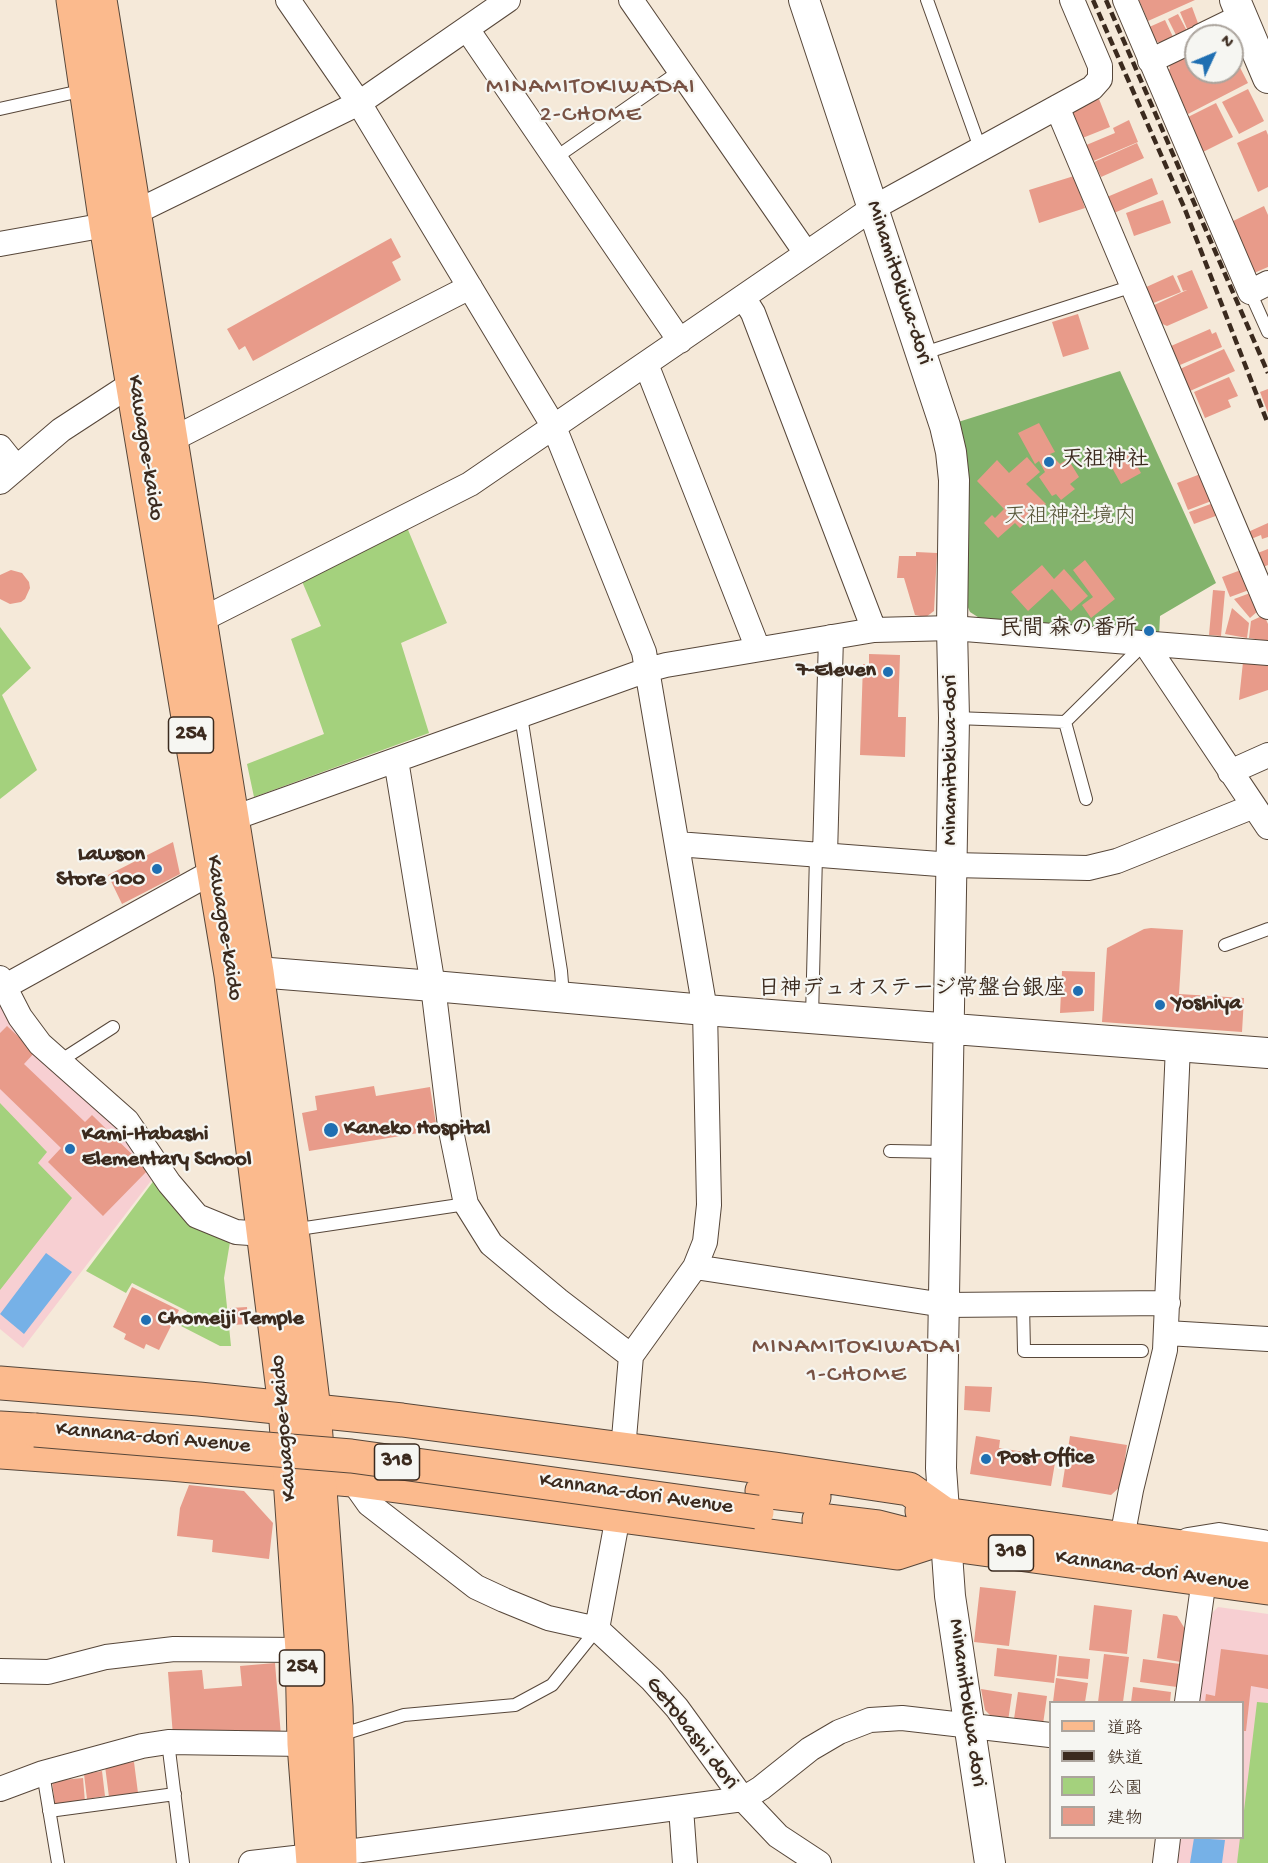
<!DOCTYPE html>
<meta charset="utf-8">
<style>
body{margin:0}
#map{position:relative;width:1268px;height:1863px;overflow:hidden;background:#f5e9d9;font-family:"Gochi Hand","Klee One",sans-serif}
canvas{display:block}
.legend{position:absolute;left:1049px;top:1701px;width:195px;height:138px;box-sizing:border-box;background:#f6f6f2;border:2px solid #aba49d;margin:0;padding:8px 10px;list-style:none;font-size:18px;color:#3b2a1e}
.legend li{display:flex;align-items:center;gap:12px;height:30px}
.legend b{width:30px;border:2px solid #aba49d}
.north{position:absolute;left:1184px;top:24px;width:60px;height:60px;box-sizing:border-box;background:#f6f6f2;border:2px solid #aba49d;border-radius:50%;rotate:46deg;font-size:16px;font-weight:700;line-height:24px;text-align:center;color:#3b2a1e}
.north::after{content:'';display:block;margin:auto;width:21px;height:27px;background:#1f6fb2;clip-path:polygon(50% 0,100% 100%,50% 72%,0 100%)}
</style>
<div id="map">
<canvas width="1268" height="1863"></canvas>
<ul class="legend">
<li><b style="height:8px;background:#fbba8d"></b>道路</li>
<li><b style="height:8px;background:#3b2a1e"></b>鉄道</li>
<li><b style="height:16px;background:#a4d17d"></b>公園</li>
<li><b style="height:16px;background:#e89b8a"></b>建物</li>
</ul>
<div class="north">N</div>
</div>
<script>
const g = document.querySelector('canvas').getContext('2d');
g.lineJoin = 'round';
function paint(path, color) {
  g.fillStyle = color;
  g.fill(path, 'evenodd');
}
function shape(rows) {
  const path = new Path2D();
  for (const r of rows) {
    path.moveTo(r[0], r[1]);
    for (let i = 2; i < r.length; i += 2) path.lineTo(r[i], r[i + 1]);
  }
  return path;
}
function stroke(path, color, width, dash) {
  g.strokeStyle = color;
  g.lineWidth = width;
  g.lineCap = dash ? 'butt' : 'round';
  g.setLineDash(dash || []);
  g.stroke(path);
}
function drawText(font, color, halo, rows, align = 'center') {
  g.font = font + ' "Gochi Hand","Klee One",sans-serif';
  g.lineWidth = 4.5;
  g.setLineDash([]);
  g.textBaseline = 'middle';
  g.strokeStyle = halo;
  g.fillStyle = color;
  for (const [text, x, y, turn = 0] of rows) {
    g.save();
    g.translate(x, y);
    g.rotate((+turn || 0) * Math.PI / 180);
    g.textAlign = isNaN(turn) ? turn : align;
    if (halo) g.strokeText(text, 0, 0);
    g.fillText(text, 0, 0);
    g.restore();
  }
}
const built = shape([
 [0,994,124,1124,157,1173,23,1348,0,1329],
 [1218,1607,1268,1614,1268,1863,1171,1863,1175,1838,1242,1838,1242,1702,1194,1702,1206,1619]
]);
const green = shape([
 [406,525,447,623,401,643,429,733,254,797,247,764,324,734,291,639,321,626,301,579],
 [0,627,31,668,2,695,37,770,0,799],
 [0,1103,47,1152,38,1163,72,1198,0,1290],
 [158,1175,231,1236,224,1278,231,1346,220,1346,181,1326,187,1311,132,1283,126,1293,86,1271],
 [1257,1702,1268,1703,1268,1863,1237,1863,1240,1838,1242,1838,1243,1819]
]);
const forest = shape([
 [1120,371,1216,583,1160,616,1159,636,981,619,970,612,966,603,955,423]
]);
const water = shape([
 [46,1253,72,1272,24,1334,0,1314],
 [1194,1838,1225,1840,1222,1863,1190,1863]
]);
const building = shape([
 [1139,0,1195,0,1148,21],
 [1192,7,1199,26,1188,31,1180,12],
 [1178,14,1187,31,1177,37,1168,19],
 [1165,20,1174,39,1163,44,1153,40,1147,28],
 [1196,51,1196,72,1232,72,1232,52,1248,83,1188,114,1166,71,1170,69,1169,65],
 [1248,89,1264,121,1239,134,1222,102],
 [1099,99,1110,127,1080,139,1071,118,1073,110],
 [1216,103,1233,137,1201,153,1184,119],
 [1129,120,1138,142,1091,162,1084,146,1115,133,1113,128],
 [1266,130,1268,135,1268,187,1258,192,1237,143],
 [1137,143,1144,158,1101,177,1094,162],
 [1074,176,1085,208,1039,223,1029,190],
 [1152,178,1158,194,1114,213,1107,197],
 [1163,200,1171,223,1134,236,1126,213],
 [1264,206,1268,215,1268,267,1254,273,1229,223],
 [391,238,401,257,392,262,401,280,253,361,245,346,239,350,227,329],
 [1192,270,1208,308,1167,326,1158,322,1152,306,1187,290,1183,291,1177,276],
 [1173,275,1181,292,1151,304,1144,288],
 [1078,314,1089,349,1063,357,1052,322],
 [1210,329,1212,334,1216,332,1222,347,1180,365,1171,346],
 [1224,349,1235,371,1190,391,1180,369],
 [1229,377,1238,396,1228,400,1231,407,1205,418,1194,392],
 [1268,389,1268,413,1260,392],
 [1039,423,1055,452,1050,454,1060,464,1068,459,1079,477,1070,484,1075,489,1061,500,1056,494,1052,496,1039,477,1045,472,1039,461,1035,464,1018,433],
 [1130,453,1141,473,1121,484,1110,464],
 [1027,457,1040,472,1026,484,1046,504,1020,528,1015,523,998,538,984,523,992,515,995,518,1004,509,977,481,997,460,1009,473],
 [1203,473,1214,500,1188,510,1177,483],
 [1216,502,1221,514,1194,524,1189,512],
 [1268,523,1268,537,1262,539,1261,535,1251,539,1248,532],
 [1268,549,1268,565,1261,568,1255,554],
 [916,552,937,553,934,611,926,617,915,615,904,578,897,578,899,556,916,556],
 [1085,560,1115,599,1091,618,1082,605,1093,597,1073,570],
 [1042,565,1054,579,1064,569,1088,596,1071,611,1052,589,1028,611,1011,592],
 [11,570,22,573,29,582,30,588,25,599,21,602,10,604,0,599,0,575],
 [1241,570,1249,590,1230,597,1222,577],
 [1213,590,1225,591,1221,636,1209,635],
 [1253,592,1259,610,1250,618,1234,599],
 [1232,608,1249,623,1247,638,1225,634],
 [1264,615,1268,624,1268,641,1249,638,1251,621],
 [869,654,900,655,898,717,906,717,905,757,860,755,863,664,869,664],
 [1243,662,1268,664,1268,690,1239,700],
 [173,842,180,874,122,904,108,875],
 [1151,928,1183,930,1179,994,1244,998,1242,1032,1102,1022,1107,948,1144,929],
 [1062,971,1095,972,1094,1011,1060,1013],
 [7,1026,35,1052,24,1064,85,1122,92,1115,148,1170,103,1216,48,1162,61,1148,0,1089,0,1033],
 [374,1086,376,1096,430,1087,437,1130,309,1151,302,1113,317,1110,315,1096],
 [132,1287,179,1310,159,1350,146,1344,144,1349,124,1339,126,1334,113,1327],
 [247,1307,248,1324,232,1325,230,1308],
 [965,1386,992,1387,990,1412,964,1410],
 [976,1436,1000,1440,999,1448,1056,1457,1051,1486,970,1474],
 [1070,1436,1127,1445,1121,1486,1111,1495,1062,1487],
 [189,1485,244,1491,273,1523,269,1559,212,1552,213,1540,177,1536,180,1508],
 [980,1587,1016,1591,1009,1646,974,1642],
 [1094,1605,1132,1610,1127,1654,1089,1650],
 [1163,1614,1177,1616,1185,1629,1181,1662,1157,1658],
 [997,1648,1057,1655,1054,1683,994,1676],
 [1221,1649,1268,1655,1268,1689,1251,1686,1246,1731,1242,1731,1242,1702,1205,1702,1206,1694,1215,1696],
 [1104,1654,1129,1657,1123,1702,1098,1702],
 [1059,1656,1090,1659,1088,1679,1057,1676],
 [1143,1659,1180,1664,1177,1687,1140,1682],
 [275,1663,281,1736,238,1739,237,1730,173,1736,168,1672,202,1670,204,1689,242,1686,240,1666],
 [1056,1678,1088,1683,1085,1702,1053,1702],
 [1133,1687,1171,1692,1170,1702,1131,1702],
 [981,1689,1012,1694,1008,1721,994,1719,985,1710],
 [1018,1692,1047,1696,1043,1724,1014,1719],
 [134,1762,138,1793,109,1797,105,1766],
 [102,1771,105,1796,87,1799,84,1774],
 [83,1778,85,1802,55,1805,52,1781]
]);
const service = shape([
 [927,0,980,148],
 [0,109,85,90],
 [555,158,680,71],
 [1250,292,1268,332],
 [921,354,1133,286],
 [521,716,561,971,563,996],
 [955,718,1065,722,1145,643],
 [1065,722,1086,799],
 [1225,945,1268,929],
 [812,1017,816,855],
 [60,1061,113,1027],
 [890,1151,946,1152],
 [292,1230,466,1204],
 [1023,1304,1024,1351,1142,1351],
 [340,1735,404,1715,515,1705,552,1685,597,1629],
 [168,1742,183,1863],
 [43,1773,58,1863],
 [49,1811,175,1794]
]);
const minor = shape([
 [288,0,359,103,554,427,644,652,705,1010,709,1205,705,1242,695,1267,631,1356,623,1450],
 [631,0,806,253],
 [1125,0,1250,292,1268,283],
 [467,29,680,341],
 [1201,36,1242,16],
 [1150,61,1196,39],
 [1057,107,1268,607],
 [134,213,359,103,508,0],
 [0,244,106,225],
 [743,297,753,313,874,630],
 [646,364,758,649],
 [171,440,470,287],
 [0,447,16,467],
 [0,482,61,430,133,383],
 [199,621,470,484,873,208,1092,88,1100,79,1100,66,1072,0],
 [1145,643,1268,827],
 [396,760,433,986,450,1126,466,1204,491,1244,558,1300,631,1356],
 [1230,772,1268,755],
 [231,819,647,670,666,665,874,630,952,628,1268,653],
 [677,844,952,865,1088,868,1117,861,1254,806],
 [825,855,831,637],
 [0,978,20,1017,40,1044,127,1121,169,1183,197,1216,236,1232,264,1234],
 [4,987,214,871],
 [695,1267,944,1305,1168,1303],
 [1167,1333,1268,1339],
 [352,1480,369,1504,476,1587,504,1600,548,1618,597,1629,652,1680,677,1708,743,1799,778,1836,819,1863],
 [1122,1538,1131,1490,1165,1350,1178,1046],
 [1188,1540,1219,1535,1263,1542],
 [597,1629,618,1516],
 [0,1671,48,1672,106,1657,174,1649,302,1650],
 [1187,1702,1204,1579],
 [0,1789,43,1773,142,1746,168,1742,304,1744],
 [681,1808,685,1863],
 [340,1853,743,1799,761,1788,810,1749,839,1732,870,1720,902,1718,1050,1735],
 [251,1863,312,1856],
 [1165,1863,1168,1838]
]);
const tertiary = shape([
 [804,0,945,426,951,452,954,480,952,628,954,718,941,1468,950,1596,990,1863],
 [1235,0,1268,78],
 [234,974,257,972,433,986,705,1010,1268,1053]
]);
const primary = shape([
 [0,1383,199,1399,402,1420,775,1469,909,1489,943,1513],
 [0,1428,35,1430],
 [0,1452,170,1464,352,1480,897,1553,934,1541],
 [762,1491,814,1497],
 [922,1511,1268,1559],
 [819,1520,878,1527,945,1544,1268,1588]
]);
const trunk = shape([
 [73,0,106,225,231,975,285,1407,302,1650,304,1744,313,1863],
 [100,0,257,972,292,1230,314,1410,319,1476,336,1707,340,1863]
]);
const rail = shape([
 [1093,0,1184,207,1268,424],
 [1106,0,1268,373]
]);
const primaryBridge = shape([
 [35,1430,351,1456,757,1512]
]);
const markers = [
 [1049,462,6,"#1f6fb2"],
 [1149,631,6,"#1f6fb2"],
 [888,672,6,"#1f6fb2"],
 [157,869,6,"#1f6fb2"],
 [1078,991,6,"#1f6fb2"],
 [1160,1005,6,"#1f6fb2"],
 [331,1130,8,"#1f6fb2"],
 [70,1149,6,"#1f6fb2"],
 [146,1320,6,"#1f6fb2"],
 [986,1459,6,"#1f6fb2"]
];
const shields = [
 [191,735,45],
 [397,1462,45],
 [1011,1553,45],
 [302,1668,45]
];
const shieldNames = [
 ["254",191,735],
 ["318",397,1462],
 ["318",1011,1553],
 ["254",302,1668]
];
const streetNames = [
 ["Minamitokiwa-dori",898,283,72],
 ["Kawagoe-kaido",144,448,81],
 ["Minamitokiwa-dori",952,760,-90],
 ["Kawagoe-kaido",223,928,81],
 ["Kawagoe-kaido",285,1428,-95],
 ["Kannana-dori Avenue",153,1439,5],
 ["Kannana-dori Avenue",636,1495,8],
 ["Kannana-dori Avenue",1152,1572,8],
 ["Minamitokiwa dori",966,1703,82],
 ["Getobashi dori",691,1734,52]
];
const poiNames = [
 ["天祖神社",1061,462],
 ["民間 森の番所",1137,631,"right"],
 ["7-Eleven",876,672,"right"],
 ["Lawson",145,856,"right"],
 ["Store 100",145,881,"right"],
 ["日神デュオステージ常盤台銀座",1066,991,"right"],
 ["Yoshiya",1172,1005],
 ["Kaneko Hospital",344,1130],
 ["Kami-Itabashi",82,1136],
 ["Elementary School",82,1161],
 ["Chomeiji Temple",158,1320],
 ["Post Office",998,1459]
];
const parkNames = [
 ["天祖神社境内",1070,519]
];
const neighbourhoodNames = [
 ["MINAMITOKIWADAI",591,88],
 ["2-CHOME",591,116],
 ["MINAMITOKIWADAI",857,1348],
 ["1-CHOME",857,1376]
];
paint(built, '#f7cfd2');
paint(green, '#a4d17d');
paint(forest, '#83b36c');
paint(water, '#76b1e7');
paint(building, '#e89b8a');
stroke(service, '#57473a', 14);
stroke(minor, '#57473a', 26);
stroke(tertiary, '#57473a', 32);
stroke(primary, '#57473a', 35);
stroke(trunk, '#57473a', 35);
stroke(service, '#fff', 12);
stroke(minor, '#fff', 24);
stroke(tertiary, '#fff', 30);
stroke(primary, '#fbba8d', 33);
stroke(trunk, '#fbba8d', 33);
stroke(rail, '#3b2a1e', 4.5, [9, 4.5]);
stroke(primaryBridge, '#57473a', 35, []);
stroke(primaryBridge, '#fbba8d', 33);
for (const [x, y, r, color] of markers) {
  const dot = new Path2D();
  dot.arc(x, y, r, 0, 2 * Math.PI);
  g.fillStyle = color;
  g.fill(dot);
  stroke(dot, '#f6f6f2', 2);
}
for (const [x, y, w] of shields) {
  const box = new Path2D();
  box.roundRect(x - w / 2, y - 18, w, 36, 4.5);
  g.fillStyle = '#f6f6f2';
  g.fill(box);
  stroke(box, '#3b2a1e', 1.5);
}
drawText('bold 21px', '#3b2a1e', null, shieldNames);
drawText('22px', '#3b2a1e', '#f6f6f2', streetNames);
drawText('bold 22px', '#3b2a1e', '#f6f6f2', poiNames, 'left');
drawText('22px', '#555436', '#f6f6f2', parkNames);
g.letterSpacing = '1.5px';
drawText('24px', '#785244', '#f6f6f2', neighbourhoodNames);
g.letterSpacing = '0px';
</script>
